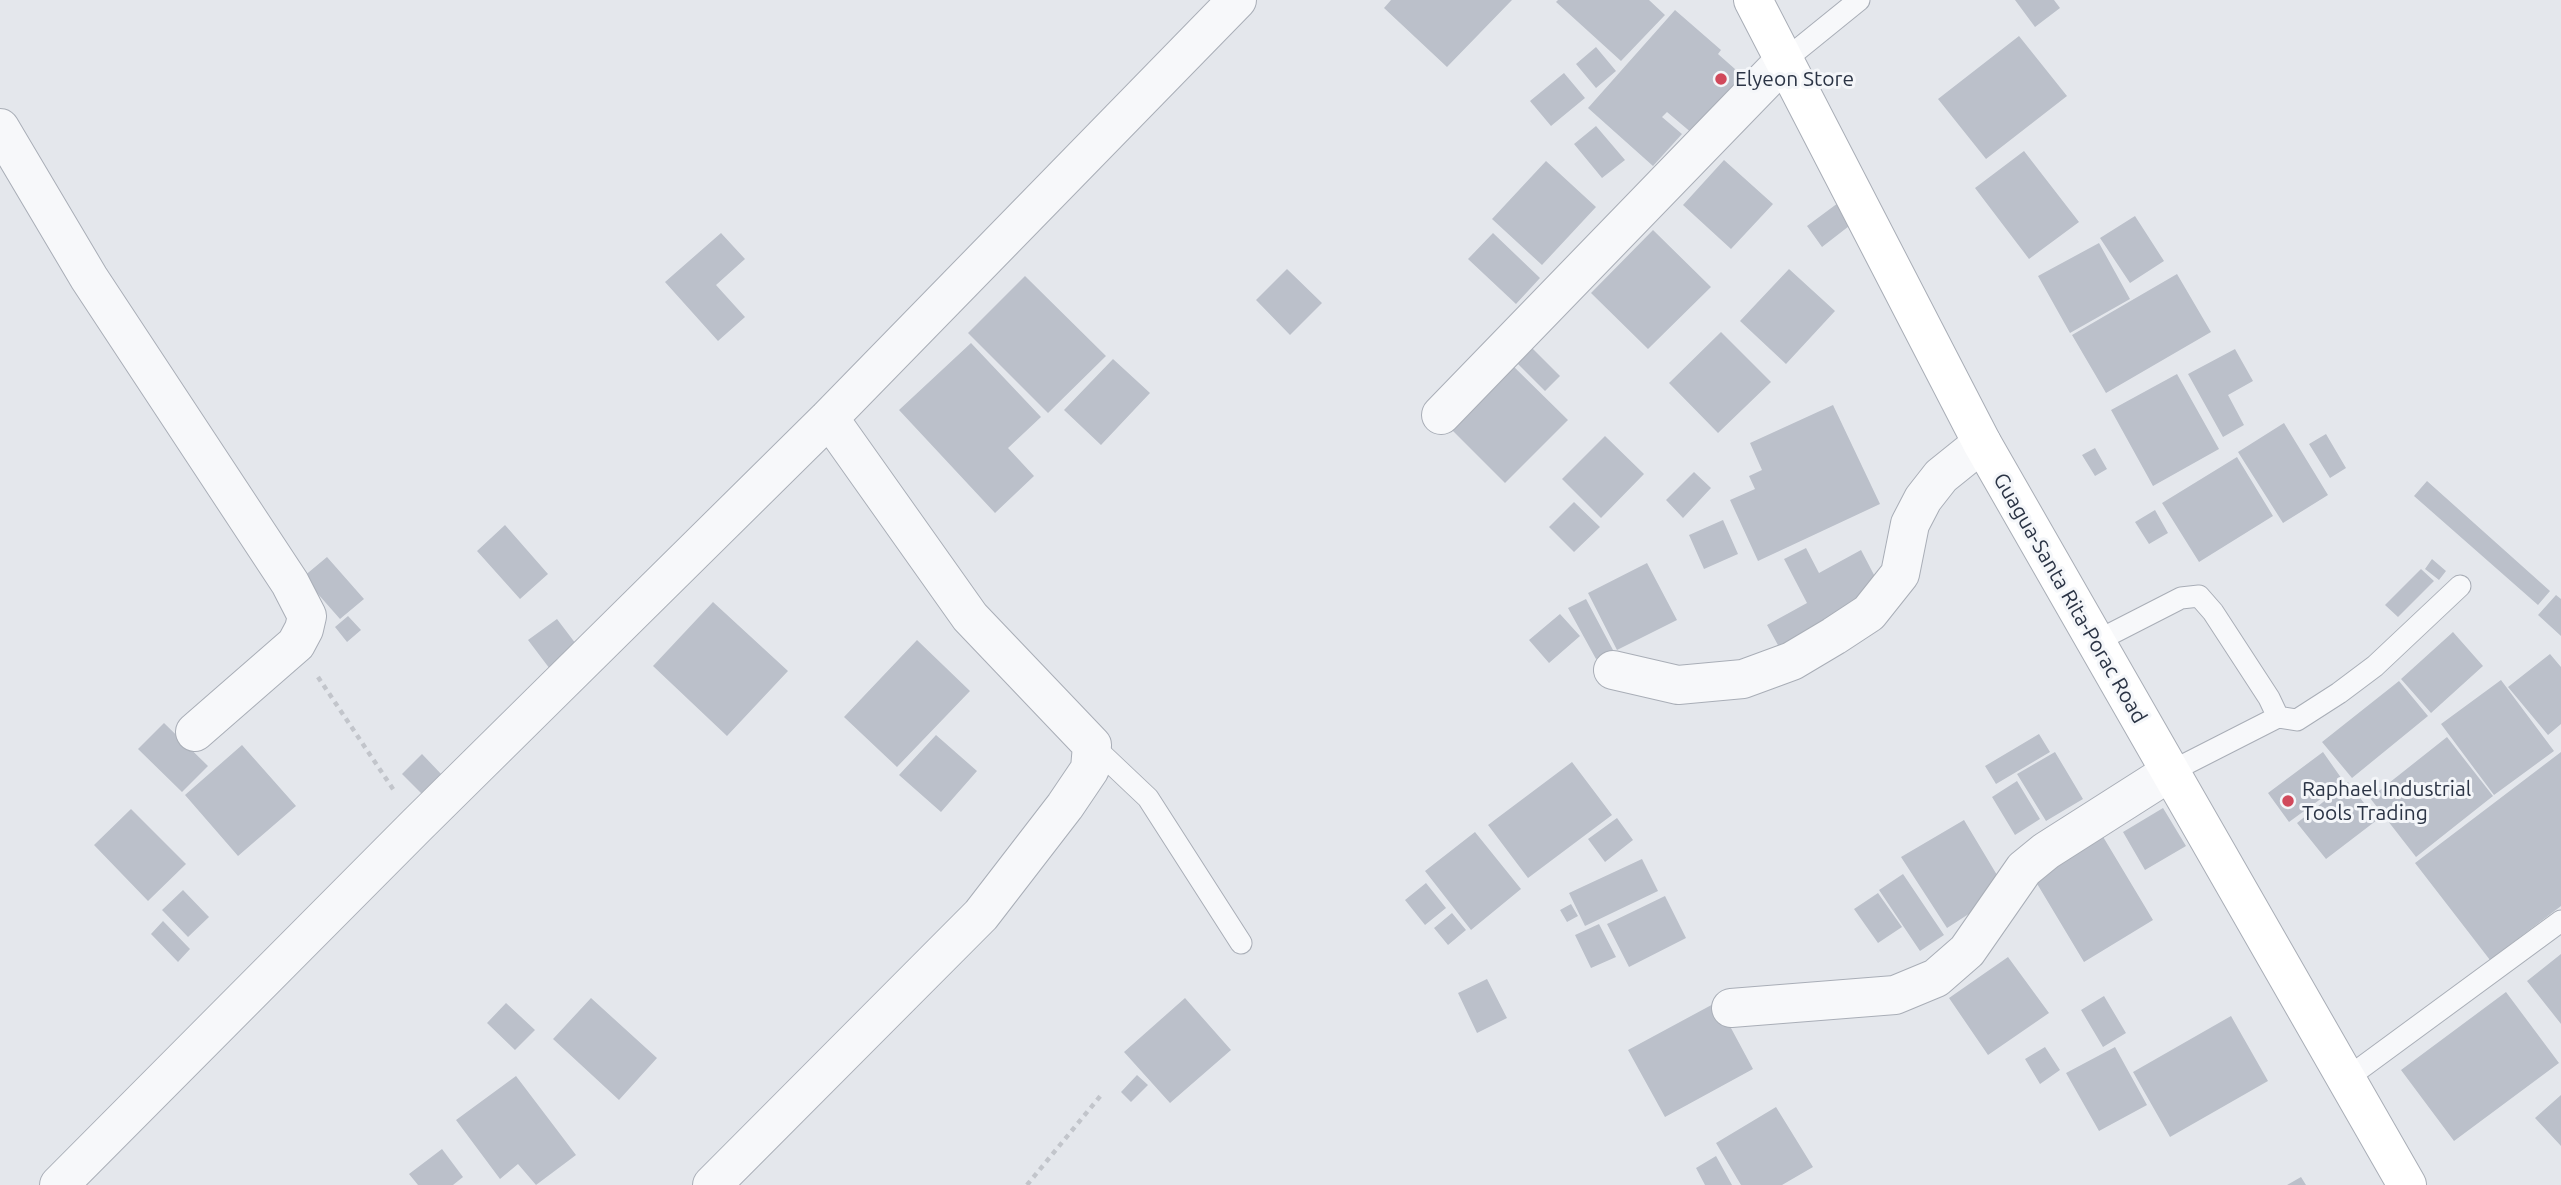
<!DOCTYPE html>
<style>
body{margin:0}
canvas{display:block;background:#e4e7ec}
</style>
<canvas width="2561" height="1185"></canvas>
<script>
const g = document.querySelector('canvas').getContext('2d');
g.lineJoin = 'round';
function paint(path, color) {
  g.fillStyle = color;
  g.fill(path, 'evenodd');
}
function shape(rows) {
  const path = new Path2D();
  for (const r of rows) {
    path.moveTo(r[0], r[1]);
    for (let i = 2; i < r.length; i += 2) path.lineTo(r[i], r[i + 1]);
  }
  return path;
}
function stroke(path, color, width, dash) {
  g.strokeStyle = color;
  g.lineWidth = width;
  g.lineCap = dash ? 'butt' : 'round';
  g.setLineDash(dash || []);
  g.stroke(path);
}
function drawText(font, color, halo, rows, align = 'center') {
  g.font = font + ' Ubuntu,sans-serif';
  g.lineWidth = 6;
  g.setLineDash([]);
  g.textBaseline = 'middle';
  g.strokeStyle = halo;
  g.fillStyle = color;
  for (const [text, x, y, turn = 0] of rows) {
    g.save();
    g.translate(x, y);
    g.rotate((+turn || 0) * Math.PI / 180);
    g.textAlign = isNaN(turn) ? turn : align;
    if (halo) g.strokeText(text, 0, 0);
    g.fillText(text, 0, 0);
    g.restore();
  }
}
const building = shape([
 [1391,0,1512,0,1447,67,1384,8],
 [1558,0,1649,0,1665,15,1621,61,1556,2],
 [2015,0,2054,0,2060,8,2035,27],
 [1675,10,1721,50,1718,54,1744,77,1693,134,1667,112,1662,117,1682,134,1653,166,1588,108],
 [2019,36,2067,96,1986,159,1938,99],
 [1596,47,1616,71,1596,88,1576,64],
 [1564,73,1585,98,1551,126,1530,101],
 [1596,126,1625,160,1602,178,1574,144],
 [2024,151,2079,222,2029,259,1975,188],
 [1724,160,1773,204,1731,249,1683,205],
 [1546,161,1596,207,1542,265,1492,219],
 [1838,203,1853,223,1822,247,1807,226],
 [2135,216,2164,261,2130,283,2100,238],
 [1653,230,1711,287,1648,349,1591,293],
 [721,233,745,259,716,285,745,317,718,341,665,282],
 [1493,233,1540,278,1516,304,1468,259],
 [2099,243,2130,299,2070,333,2038,276],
 [1287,269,1322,303,1290,335,1256,300],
 [1789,269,1835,311,1786,364,1740,321],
 [2177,274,2211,332,2106,393,2072,335],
 [1025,276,1106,356,1048,413,968,333],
 [1721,332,1771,382,1718,433,1669,383],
 [971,343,1041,417,1008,448,1034,476,995,513,899,410],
 [1531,347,1560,376,1545,391,1516,362],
 [2235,349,2253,381,2228,395,2244,425,2223,437,2188,374],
 [1113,359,1150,393,1101,445,1064,410],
 [1508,361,1568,420,1505,483,1446,424],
 [2177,374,2219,449,2153,486,2111,410],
 [1833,405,1880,504,1758,561,1730,500,1755,489,1749,476,1762,470,1750,443],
 [2284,423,2328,495,2283,523,2238,452],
 [2326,434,2346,468,2330,478,2309,444],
 [1605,436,1644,474,1601,518,1562,479],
 [2095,448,2107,469,2095,476,2082,455],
 [2237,457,2273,516,2199,562,2162,503],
 [1694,472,1711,488,1683,518,1666,500],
 [2427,481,2550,591,2538,605,2414,496],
 [1574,502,1600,527,1574,552,1549,527],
 [2155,510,2168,533,2149,544,2135,522],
 [1723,520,1738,554,1704,569,1689,535],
 [505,525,548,574,520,599,477,551],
 [1806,548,1819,573,1861,550,1883,592,1779,647,1767,625,1807,603,1784,559],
 [327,557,364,599,340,619,303,577],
 [2432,559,2446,571,2439,580,2425,569],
 [1647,563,1677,620,1617,650,1588,593],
 [2421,569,2434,581,2398,617,2385,605],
 [2556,595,2561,599,2561,636,2538,615],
 [1586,599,1613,650,1596,659,1568,608],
 [713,602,788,671,727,736,653,666],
 [1560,614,1580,636,1549,663,1529,640],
 [348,616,361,630,347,642,335,627],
 [557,619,582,652,553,673,528,640],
 [2453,632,2483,666,2431,713,2401,679],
 [917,640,970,691,897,767,844,717],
 [2550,654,2561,667,2561,724,2548,735,2508,687],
 [2501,680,2554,751,2494,795,2441,724],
 [2399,681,2428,716,2352,778,2322,742],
 [164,723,208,766,182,792,138,749],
 [2039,734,2050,752,1996,784,1985,766],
 [936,735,977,771,941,812,899,775],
 [2447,737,2493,796,2416,857,2370,798],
 [242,745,296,806,238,856,185,795],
 [2055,752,2083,799,2046,821,2017,774],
 [2323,752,2344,782,2289,822,2268,793],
 [2561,752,2561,906,2490,960,2415,863],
 [422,754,443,776,423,795,402,774],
 [1572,762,1612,815,1528,878,1488,825],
 [2017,781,2040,819,2015,835,1992,797],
 [2348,782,2377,820,2326,859,2297,823],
 [2163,808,2186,846,2145,870,2123,832],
 [131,809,186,864,148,901,94,845],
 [1617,818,1633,840,1605,862,1588,839],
 [1964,820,2006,890,1947,928,1901,857],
 [1475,832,1521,889,1471,930,1425,871],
 [2102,835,2153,920,2084,962,2033,877],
 [1642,859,1658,891,1585,926,1569,893],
 [1903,874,1944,935,1920,951,1879,890],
 [1426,883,1446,908,1425,925,1405,900],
 [183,890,209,917,188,937,162,910],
 [1878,893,1902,927,1878,943,1854,909],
 [1665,896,1686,938,1629,967,1607,924],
 [1571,904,1578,916,1567,922,1560,910],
 [1452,913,1466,930,1448,945,1434,928],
 [163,921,190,949,178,962,151,934],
 [1599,924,1616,957,1591,968,1575,935],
 [2561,954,2561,1024,2527,981],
 [2008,957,2049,1013,1988,1055,1949,998],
 [1487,979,1507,1018,1477,1033,1458,993],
 [2506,992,2559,1063,2454,1141,2401,1070],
 [2104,996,2126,1033,2103,1047,2081,1010],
 [591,998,657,1058,619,1100,553,1039],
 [1185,998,1231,1050,1170,1103,1124,1052],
 [1717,1002,1753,1069,1665,1117,1628,1050],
 [506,1003,535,1030,515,1050,487,1023],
 [2231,1016,2268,1081,2170,1137,2133,1072],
 [2045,1047,2060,1070,2040,1084,2025,1059],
 [2115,1047,2147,1105,2099,1131,2066,1073],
 [1137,1075,1148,1085,1131,1102,1121,1092],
 [516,1076,576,1155,536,1185,518,1164,500,1179,456,1120],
 [2561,1095,2561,1146,2535,1118],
 [1776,1107,1813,1167,1782,1185,1741,1185,1716,1143],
 [442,1149,463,1177,453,1185,418,1185,409,1174],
 [1716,1156,1732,1185,1705,1185,1696,1168],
 [2301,1177,2306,1185,2287,1185]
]);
const path = shape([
 [318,677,395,792],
 [1027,1185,1102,1094]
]);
const lane = shape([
 [1785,60,1859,0],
 [2095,642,2181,598,2199,596,2213,612,2269,698,2278,717],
 [1092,745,1148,798,1241,943],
 [2170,772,2278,717,2297,720,2339,693,2375,666,2460,586],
 [2346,1079,2561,921]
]);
const street = shape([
 [0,128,89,278,290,583,307,616,304,629,296,644,195,732],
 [1441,415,1785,60],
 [1613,670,1678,685,1743,679,1792,661,1834,636,1869,613,1900,574,1910,524,1923,499,1941,476,1982,443],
 [1731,1008,1895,995,1936,978,1967,951,2024,869,2046,851,2170,772],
 [59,1185,417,825,829,418,1237,0],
 [712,1185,981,915,1065,806,1090,769,1092,745,970,617,829,418]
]);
const secondary = shape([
 [1753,0,1982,443,2407,1185]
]);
const markers = [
 [1721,79,7,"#d1495b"],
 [2288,801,7,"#d1495b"]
];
const poiNames = [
 ["Elyeon Store",1735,79],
 ["Raphael Industrial",2302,789],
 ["Tools Trading",2302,813]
];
const streetNames = [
 ["Guagua-Santa Rita-Porac Road",2070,598,60]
];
paint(building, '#bbc0ca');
stroke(lane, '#a9aeb7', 23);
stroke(street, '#a9aeb7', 40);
stroke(secondary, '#a9aeb7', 40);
stroke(path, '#c2c5cb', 4.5, [5, 5]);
stroke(lane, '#f7f8fa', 21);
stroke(street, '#f7f8fa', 38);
stroke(secondary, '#fff', 38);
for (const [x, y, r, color] of markers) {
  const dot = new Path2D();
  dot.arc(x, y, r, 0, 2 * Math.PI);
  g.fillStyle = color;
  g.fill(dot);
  stroke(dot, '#f4f6f9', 2.5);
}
drawText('21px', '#2b3445', '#f4f6f9', poiNames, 'left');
drawText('21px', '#2b3445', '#f4f6f9', streetNames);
</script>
